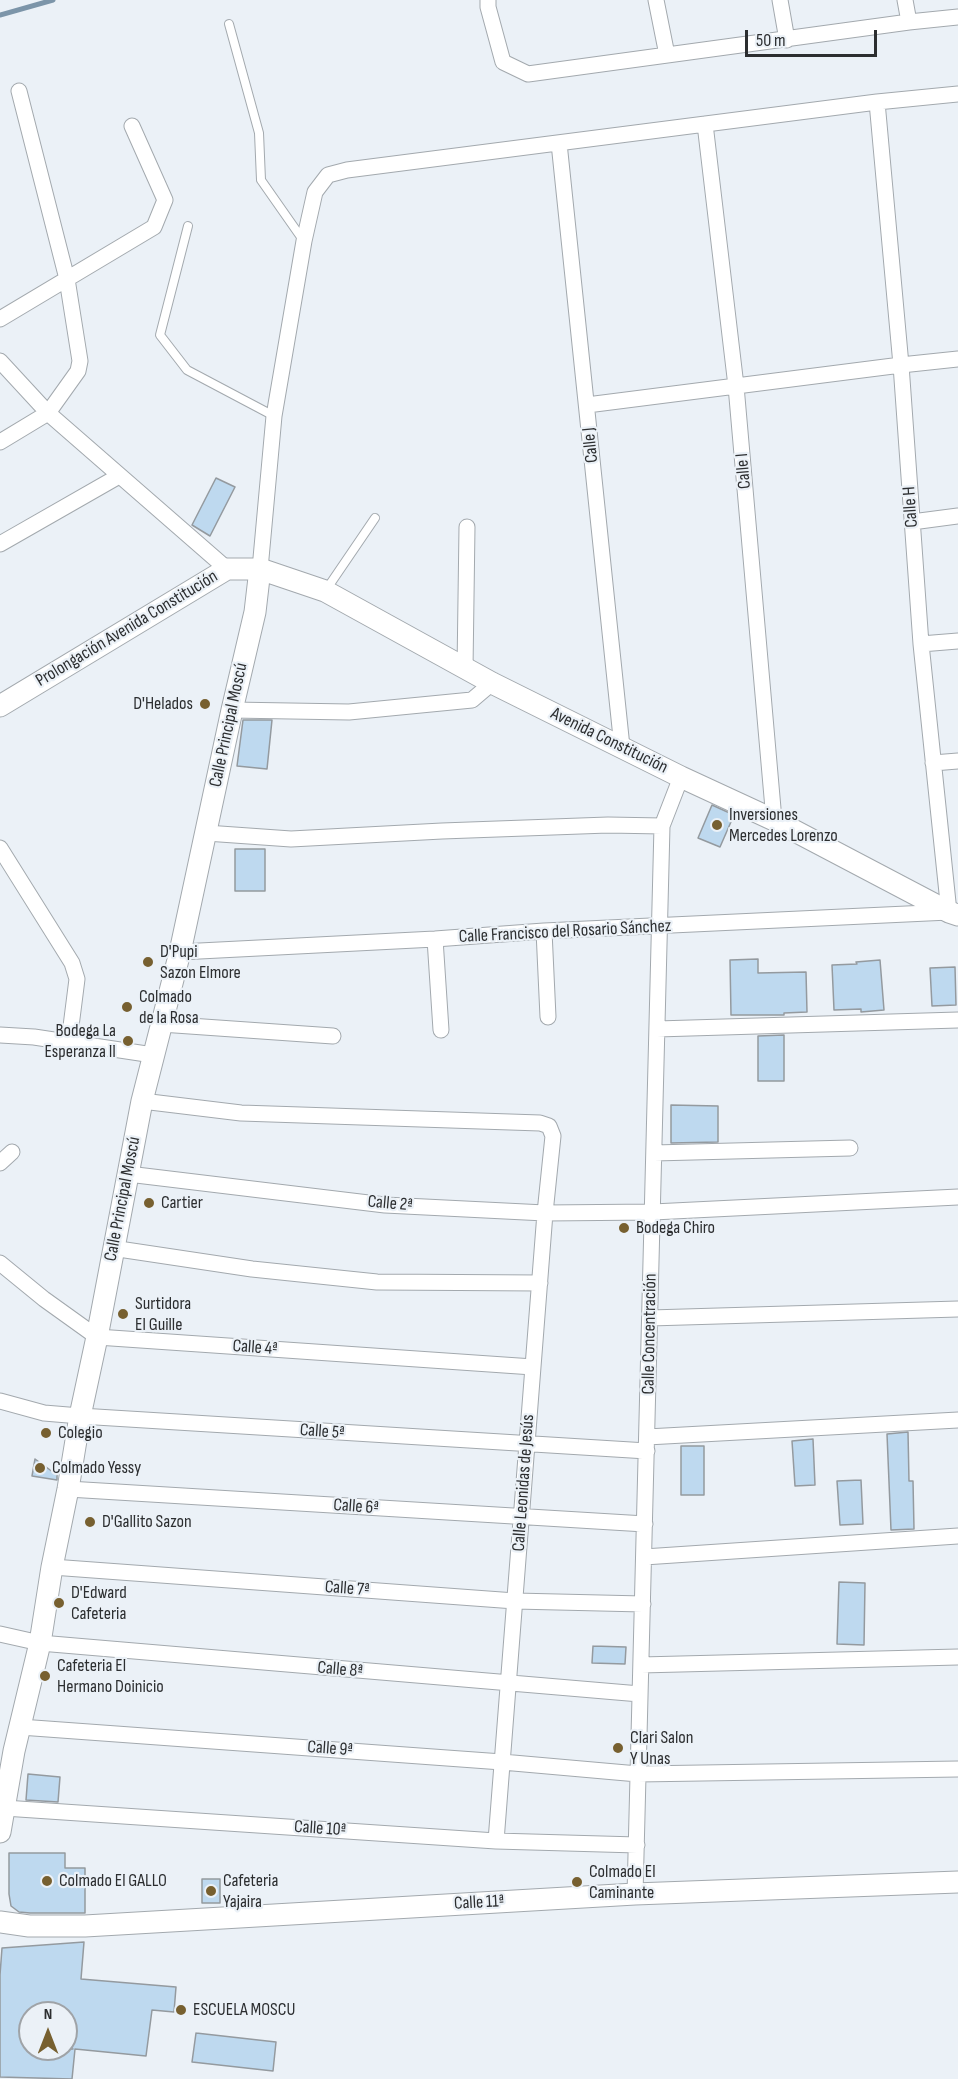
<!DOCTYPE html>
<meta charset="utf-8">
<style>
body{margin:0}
#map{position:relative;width:958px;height:2079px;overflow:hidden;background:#ebf1f7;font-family:"Sofia Sans Condensed",sans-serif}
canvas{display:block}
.north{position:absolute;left:18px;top:2001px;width:60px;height:60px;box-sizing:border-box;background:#ebf1f7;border:2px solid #9fa3a7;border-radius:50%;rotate:0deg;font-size:16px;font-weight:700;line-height:24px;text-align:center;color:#2c2e30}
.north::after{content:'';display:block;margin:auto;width:21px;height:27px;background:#776030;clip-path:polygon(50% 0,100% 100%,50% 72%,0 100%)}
.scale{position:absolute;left:745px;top:30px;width:132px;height:27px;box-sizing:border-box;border:3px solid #2c2e30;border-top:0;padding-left:8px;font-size:18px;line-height:21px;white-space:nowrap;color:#2c2e30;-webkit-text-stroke:4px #ebf1f7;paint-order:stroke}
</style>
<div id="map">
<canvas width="958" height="2079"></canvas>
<div class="north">N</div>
<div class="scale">50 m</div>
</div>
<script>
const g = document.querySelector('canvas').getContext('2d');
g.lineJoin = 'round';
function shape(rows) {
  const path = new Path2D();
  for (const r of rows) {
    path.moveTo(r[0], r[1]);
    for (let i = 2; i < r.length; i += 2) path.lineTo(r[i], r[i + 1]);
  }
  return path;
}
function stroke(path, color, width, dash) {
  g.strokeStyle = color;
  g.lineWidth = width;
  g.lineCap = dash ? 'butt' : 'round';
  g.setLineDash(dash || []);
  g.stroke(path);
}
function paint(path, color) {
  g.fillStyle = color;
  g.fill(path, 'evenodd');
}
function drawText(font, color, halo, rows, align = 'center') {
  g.font = font + ' "Sofia Sans Condensed",sans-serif';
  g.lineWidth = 4.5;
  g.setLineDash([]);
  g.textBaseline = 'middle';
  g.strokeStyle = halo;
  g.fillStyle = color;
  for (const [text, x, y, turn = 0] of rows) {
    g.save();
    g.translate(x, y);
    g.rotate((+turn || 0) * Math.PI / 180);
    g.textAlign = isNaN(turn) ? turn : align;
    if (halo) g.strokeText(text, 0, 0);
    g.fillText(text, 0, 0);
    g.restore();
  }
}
const stream = shape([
 [0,15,53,0]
]);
const building = shape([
 [216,478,235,487,210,536,192,525,216,478],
 [243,720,272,720,267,769,237,766,243,720],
 [712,805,734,815,720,847,698,838,712,805],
 [235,849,265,849,265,891,235,891,235,849],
 [758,959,758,973,806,972,807,1012,784,1013,784,1015,731,1015,730,960,758,959],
 [880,960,884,1010,861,1012,861,1009,834,1010,832,965,857,964,856,962,880,960],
 [955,967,956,1005,932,1006,930,968,955,967],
 [784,1035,784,1081,758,1081,758,1036,784,1035],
 [671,1105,718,1106,718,1142,671,1143,671,1105],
 [908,1432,909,1481,913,1481,914,1529,891,1530,887,1434,908,1432],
 [813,1439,815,1485,795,1486,792,1441,813,1439],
 [681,1446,704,1446,704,1495,681,1495,681,1446],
 [35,1459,57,1475,57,1480,32,1476,35,1459],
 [861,1480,863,1524,840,1525,837,1481,861,1480],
 [839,1582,865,1583,864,1645,837,1644,839,1582],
 [593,1646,626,1647,625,1664,592,1663,593,1646],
 [28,1774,60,1777,58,1802,26,1800,28,1774],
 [9,1853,65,1853,65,1868,85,1868,85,1913,30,1913,19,1912,11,1906,9,1894,9,1853],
 [202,1879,220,1879,220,1903,202,1903,202,1879],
 [84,1942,81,1979,176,1987,174,2012,152,2010,146,2056,75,2049,72,2079,0,2077,0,1975,2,1948,84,1942],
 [30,2013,66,2013,66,2048,73,2049,30,2049,30,2013],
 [196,2033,276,2042,273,2071,192,2062,196,2033]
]);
const lane = shape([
 [229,24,259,133,261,180,303,240],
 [188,226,160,335,187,370,274,416],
 [326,590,375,518]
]);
const street = shape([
 [488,0,488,7,503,62,528,74,909,22,958,17],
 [656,0,667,55],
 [780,0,787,40],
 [905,0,909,22],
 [705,124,736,386,774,820],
 [559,143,622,747],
 [0,319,154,227,165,200,132,126],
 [0,361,48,413,227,569],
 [587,405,901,365,958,359],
 [0,442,48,413,78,371,80,361,67,279,19,91],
 [912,522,958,516],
 [0,544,119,476],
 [260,569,274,416,304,241,315,192,328,175,347,170,877,102,958,94],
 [921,644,958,641],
 [465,669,467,527],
 [232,710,349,712,472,700,492,683],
 [933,763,958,761],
 [206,833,291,839,442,831,608,825,662,826],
 [0,848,72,963,77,979,69,1042],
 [544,931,548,1017],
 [435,939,441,1030],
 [180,952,435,939,544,931,949,912,921,644,901,365,877,102],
 [161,1024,333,1036],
 [657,1029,958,1020],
 [0,1035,34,1037,153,1055],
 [142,1101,241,1113,540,1123,549,1126,553,1136,545,1213,496,1841],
 [654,1153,850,1148],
 [0,1163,12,1152],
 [128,1174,385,1205,545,1213,653,1212,958,1197],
 [112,1248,252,1269,377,1282,540,1283],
 [0,1263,44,1299,97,1337,533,1367],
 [650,1318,958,1309],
 [0,1401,44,1413,80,1416,647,1451],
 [647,1437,958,1420],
 [68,1489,645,1524],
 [644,1557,958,1536],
 [52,1567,515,1601,643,1604],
 [0,1634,40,1643,640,1694],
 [641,1665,958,1657],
 [20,1727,502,1762,638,1774,958,1769],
 [4,1808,496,1841,637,1845],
 [635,1894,662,826,681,777]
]);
const secondary = shape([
 [0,706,227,569,260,569,325,591,492,683,681,777,774,820,949,912,958,915],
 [0,1832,14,1751,40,1643,52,1567,68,1489,80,1416,97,1337,142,1101,180,952,232,710,255,612,260,569],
 [0,1922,29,1926,85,1926,635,1894,958,1882]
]);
const markers = [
 [205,704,6,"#776030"],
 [717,825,6,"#776030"],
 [148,962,6,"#776030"],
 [127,1007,6,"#776030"],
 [128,1041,6,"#776030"],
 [149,1203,6,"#776030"],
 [624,1228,6,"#776030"],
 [123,1314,6,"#776030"],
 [46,1433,6,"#776030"],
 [40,1468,6,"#776030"],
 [90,1522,6,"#776030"],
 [59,1603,6,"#776030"],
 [45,1676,6,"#776030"],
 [618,1748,6,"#776030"],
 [47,1881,6,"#776030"],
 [577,1882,6,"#776030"],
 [211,1891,6,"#776030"],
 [181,2010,6,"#776030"]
];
const streetNames = [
 ["Calle J",591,445,-96],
 ["Calle I",744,471,-95],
 ["Calle H",911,507,-94],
 ["Prolongación Avenida Constitución",127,629,-31],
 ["Calle Principal Moscú",229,725,-78],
 ["Avenida Constitución",609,741,26],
 ["Calle Francisco del Rosario Sánchez",565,932,-3],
 ["Calle Principal Moscú",123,1199,-79],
 ["Calle 2ª",390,1204,5],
 ["Calle Concentración",650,1334,-89],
 ["Calle 4ª",255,1348,4],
 ["Calle 5ª",322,1432,4],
 ["Calle Leonidas de Jesús",524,1483,-86],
 ["Calle 6ª",356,1507,4],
 ["Calle 7ª",347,1589,4],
 ["Calle 8ª",340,1670,5],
 ["Calle 9ª",330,1749,4],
 ["Calle 10ª",320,1829,4],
 ["Calle 11ª",479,1903,-3]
];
const poiNames = [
 ["D'Helados",193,704,"right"],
 ["Inversiones",729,815],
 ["Mercedes Lorenzo",729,836],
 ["D'Pupi",160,952],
 ["Sazon Elmore",160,973],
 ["Colmado",139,997],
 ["de la Rosa",139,1018],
 ["Bodega La",116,1031,"right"],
 ["Esperanza II",116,1052,"right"],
 ["Cartier",161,1203],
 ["Bodega Chiro",636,1228],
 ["Surtidora",135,1304],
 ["El Guille",135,1325],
 ["Colegio",58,1433],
 ["Colmado Yessy",52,1468],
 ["D'Gallito Sazon",102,1522],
 ["D'Edward",71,1593],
 ["Cafeteria",71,1614],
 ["Cafeteria El",57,1666],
 ["Hermano Doinicio",57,1687],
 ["Clari Salon",630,1738],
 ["Y Unas",630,1759],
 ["Colmado El",589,1872],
 ["Caminante",589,1893],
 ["Colmado El GALLO",59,1881],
 ["Cafeteria",223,1881],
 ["Yajaira",223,1902],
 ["ESCUELA MOSCU",193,2010]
];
stroke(stream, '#7c95a9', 5);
paint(building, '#bed9ef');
stroke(building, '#949a9f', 1.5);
stroke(lane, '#a3a9ae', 10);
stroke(street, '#a3a9ae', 17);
stroke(secondary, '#a3a9ae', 23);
stroke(lane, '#fff', 8);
stroke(street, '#fff', 15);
stroke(secondary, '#fff', 21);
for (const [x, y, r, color] of markers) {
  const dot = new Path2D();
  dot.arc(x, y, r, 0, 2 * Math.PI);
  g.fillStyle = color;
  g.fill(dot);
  stroke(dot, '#ebf1f7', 2);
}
drawText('18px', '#2c2e30', '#ebf1f7', streetNames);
drawText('18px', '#2c2e30', '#ebf1f7', poiNames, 'left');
</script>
